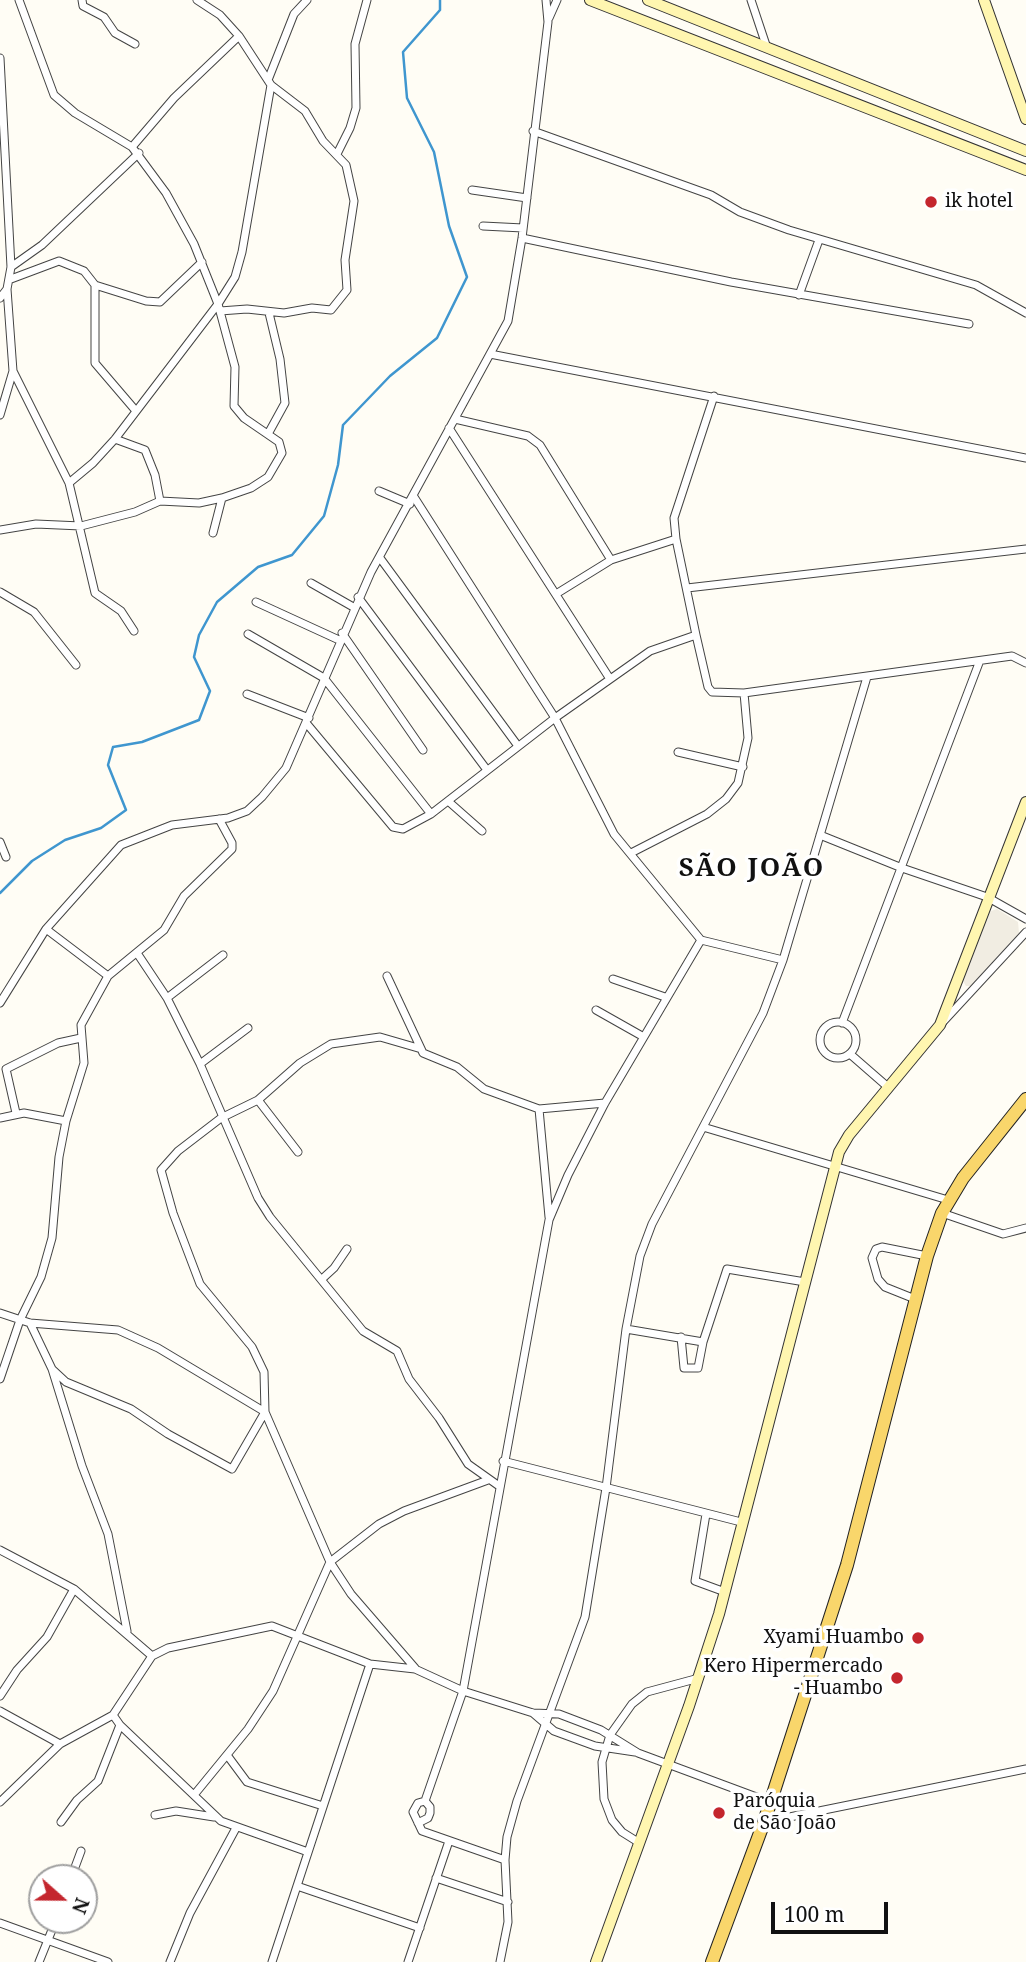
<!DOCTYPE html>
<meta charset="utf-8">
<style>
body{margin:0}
#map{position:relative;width:1026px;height:1962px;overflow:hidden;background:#fffdf5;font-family:"Noto Serif",serif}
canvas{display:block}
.north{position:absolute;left:28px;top:1864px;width:70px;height:70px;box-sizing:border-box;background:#fff;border:2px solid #a0a0a0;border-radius:50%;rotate:111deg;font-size:19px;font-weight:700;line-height:28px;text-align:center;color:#111}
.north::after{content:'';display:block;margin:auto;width:24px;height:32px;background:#c4262e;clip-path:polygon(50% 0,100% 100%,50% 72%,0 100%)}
.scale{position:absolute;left:771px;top:1902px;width:117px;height:32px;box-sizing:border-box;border:4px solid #111;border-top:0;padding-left:9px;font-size:21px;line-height:24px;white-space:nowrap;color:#111;-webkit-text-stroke:5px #fff;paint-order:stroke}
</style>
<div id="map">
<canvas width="1026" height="1962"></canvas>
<div class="north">N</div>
<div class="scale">100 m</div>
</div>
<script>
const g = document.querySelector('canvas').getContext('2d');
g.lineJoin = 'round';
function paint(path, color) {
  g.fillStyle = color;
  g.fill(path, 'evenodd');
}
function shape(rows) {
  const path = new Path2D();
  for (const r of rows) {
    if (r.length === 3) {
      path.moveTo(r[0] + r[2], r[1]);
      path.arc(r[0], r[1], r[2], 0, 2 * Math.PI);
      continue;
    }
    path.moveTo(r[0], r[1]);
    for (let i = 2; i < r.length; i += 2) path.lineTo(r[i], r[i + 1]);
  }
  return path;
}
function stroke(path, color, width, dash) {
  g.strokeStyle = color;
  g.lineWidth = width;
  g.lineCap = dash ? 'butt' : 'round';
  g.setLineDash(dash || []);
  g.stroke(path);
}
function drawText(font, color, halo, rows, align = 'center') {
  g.font = font + ' "Noto Serif",serif';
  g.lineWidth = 7;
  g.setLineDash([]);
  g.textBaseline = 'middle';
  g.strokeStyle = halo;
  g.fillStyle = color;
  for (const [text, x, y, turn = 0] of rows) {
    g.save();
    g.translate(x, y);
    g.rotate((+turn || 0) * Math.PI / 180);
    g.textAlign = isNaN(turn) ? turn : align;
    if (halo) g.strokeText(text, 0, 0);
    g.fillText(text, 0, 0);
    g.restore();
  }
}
const plaza = shape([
 [997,909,1018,922,1019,933,971,986,966,986,963,981,984,920,991,911]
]);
const stream = shape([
 [0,893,32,861,65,840,101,828,126,810,108,765,113,747,142,742,199,720,210,691,194,657,199,635,217,602,258,567,292,555,324,516,338,465,343,425,390,376,437,338,467,277,449,226,434,152,407,98,403,52,440,10,440,0]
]);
const street = shape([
 [82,0,83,6,104,17,115,33,135,44],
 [751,0,766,45],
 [549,18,557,0],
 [0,58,11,267,7,289,0,298],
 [268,80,294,14,307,0],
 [533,131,711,195,740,212,789,230,976,285,1026,313],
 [132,147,174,98,239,36],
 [337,154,350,128,356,108,355,44,367,0],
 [472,190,527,198],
 [483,226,523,228],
 [522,238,731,282,969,324],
 [11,267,42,245,139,153],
 [11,279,59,261,84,271,95,285,95,363,136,411],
 [95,285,146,301,160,302,202,262],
 [799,295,819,240],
 [220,311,247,309,284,313,312,308,331,310,347,290,345,260,354,201,346,165,323,141,305,111,271,85],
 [490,354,1026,458],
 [13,371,69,483,95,593,121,611,134,631],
 [714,396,674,518,676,539,696,635,708,687,712,692,744,693,1012,656,1026,663],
 [0,415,13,371,7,289],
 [455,419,528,436,540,445,611,560,676,539],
 [449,428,610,679],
 [268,434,285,403,280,359,269,313],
 [115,439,145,450,155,475,160,501],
 [69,483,93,463,115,439,218,304,235,277,242,252,271,85,239,36,220,15,197,0],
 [379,491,410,504],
 [414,497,555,718,614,834,701,940,783,960],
 [0,530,36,524,81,526,135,512,160,501,199,503,222,498,251,488,268,477,282,453,279,442,244,418,234,406,235,367,218,304,194,244,166,193,132,147,75,113,54,95,19,0],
 [213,533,222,498],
 [380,558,518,746],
 [311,583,355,608],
 [687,588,1026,549],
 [0,592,34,612,76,665],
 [556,594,611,560],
 [358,597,487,770],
 [256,602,339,640],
 [342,633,423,750],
 [248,634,324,678,431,814],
 [247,694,309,718],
 [307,724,393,827,403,829,431,814,555,718,650,651,696,635],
 [678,752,743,767],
 [448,801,482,831],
 [820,835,902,868,987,897,1026,919],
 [0,842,6,857],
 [631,853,707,814,726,799,738,783,748,738,744,693],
 [46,929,108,976],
 [137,953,167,998,200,1064,258,1198,270,1217,363,1331,397,1351,409,1379,439,1418,468,1464,499,1486],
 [387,976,423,1053,457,1067,484,1089,539,1109,605,1103],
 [613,979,665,997],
 [167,998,223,955],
 [0,1003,46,929,121,845,172,825,228,818,247,811,262,797,286,768,371,572,508,321,522,238,548,22,546,0],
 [596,1010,642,1036],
 [943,1022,1026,932],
 [838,1040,18],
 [842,1023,979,663],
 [850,1054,889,1088],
 [200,1064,248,1028],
 [258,1100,300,1063,331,1044,380,1037,418,1048],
 [539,1109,549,1217],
 [16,1113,6,1069,58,1043,81,1038],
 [0,1118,24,1113,66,1121],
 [703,1127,948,1200],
 [942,1213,1003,1234,1026,1228],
 [322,1279,334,1268,347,1249],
 [915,1299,885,1287,878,1279,872,1258,876,1249,882,1247,927,1256],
 [0,1313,30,1323,118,1330,158,1348,265,1412,330,1562,351,1594,415,1668],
 [30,1323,52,1369,82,1466,108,1534,127,1631],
 [626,1329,703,1342,727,1269,805,1282],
 [681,1337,684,1368,698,1368,703,1342],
 [52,1369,66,1382,131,1409,168,1434,232,1469,265,1412,264,1372,252,1347,200,1284,173,1213,161,1170,178,1151,221,1118,258,1100,298,1152],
 [0,1379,20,1320,41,1277,52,1238,59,1157,66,1121,84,1063,81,1025,108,976,164,930,184,896,232,849,232,843,219,819],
 [503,1461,741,1522],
 [706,1514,695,1581,725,1592],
 [0,1550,74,1589,152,1656],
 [0,1696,17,1670,47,1637,74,1589],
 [0,1711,60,1744],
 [533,1713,554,1731,595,1746,635,1752],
 [227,1755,247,1782,323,1806],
 [194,1795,248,1729,273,1691,330,1562,379,1524,404,1511,488,1480],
 [0,1802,60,1744,113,1715],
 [155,1815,176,1811,214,1817],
 [61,1822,77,1800,98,1781,120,1725],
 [765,1822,1026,1769],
 [418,1823,428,1818,430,1813,430,1807,425,1801],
 [638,1842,622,1832,612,1820,604,1799,602,1762,610,1735,632,1704,647,1692,699,1678],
 [308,1852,221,1821,120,1725,113,1715,152,1656,168,1648,272,1626,370,1664,415,1669,463,1691,533,1713,559,1714,601,1730,638,1753,770,1802],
 [505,1860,422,1831,413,1812,418,1803,425,1801,463,1691,549,1220,568,1175,605,1103,701,940],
 [71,1878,81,1851],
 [436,1878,508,1902],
 [297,1886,420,1928],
 [0,1923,108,1962],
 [39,1962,56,1920],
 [170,1962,190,1913,236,1828],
 [272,1962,370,1664],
 [408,1962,449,1841],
 [500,1962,508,1922,505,1860,507,1837,517,1801,585,1617,606,1488,626,1329,640,1256,652,1224,763,1013,783,960,867,677]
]);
const secondary = shape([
 [590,0,1026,170],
 [648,0,1026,151],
 [984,0,1026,119],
 [596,1962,689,1706,719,1614,839,1152,849,1135,940,1025,1026,802]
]);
const primary = shape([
 [712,1962,764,1822,847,1565,927,1256,942,1213,963,1178,1026,1099]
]);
const markers = [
 [931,202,7,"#c4262e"],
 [918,1638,7,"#c4262e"],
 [897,1678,7,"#c4262e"],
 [719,1813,7,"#c4262e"]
];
const poiNames = [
 ["ik hotel",945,202],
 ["Xyami Huambo",904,1638,"right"],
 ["Kero Hipermercado",883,1667,"right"],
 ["- Huambo",883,1689,"right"],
 ["Paróquia",733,1802],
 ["de São João",733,1824]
];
const districtNames = [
 ["SÃO JOÃO",752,869]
];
paint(plaza, '#f1ede2');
stroke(stream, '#3f96cf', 2.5);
stroke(street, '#444', 9);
stroke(secondary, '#333', 12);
stroke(primary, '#222', 14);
stroke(street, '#fff', 7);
stroke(secondary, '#fff6b0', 10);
stroke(primary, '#f9d66b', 12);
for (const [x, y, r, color] of markers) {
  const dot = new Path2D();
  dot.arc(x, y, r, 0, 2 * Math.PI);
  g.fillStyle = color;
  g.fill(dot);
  stroke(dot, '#fff', 2.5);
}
drawText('19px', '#111', '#fff', poiNames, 'left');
g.letterSpacing = '2px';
drawText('bold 26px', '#111', '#fff', districtNames);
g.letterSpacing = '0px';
</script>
